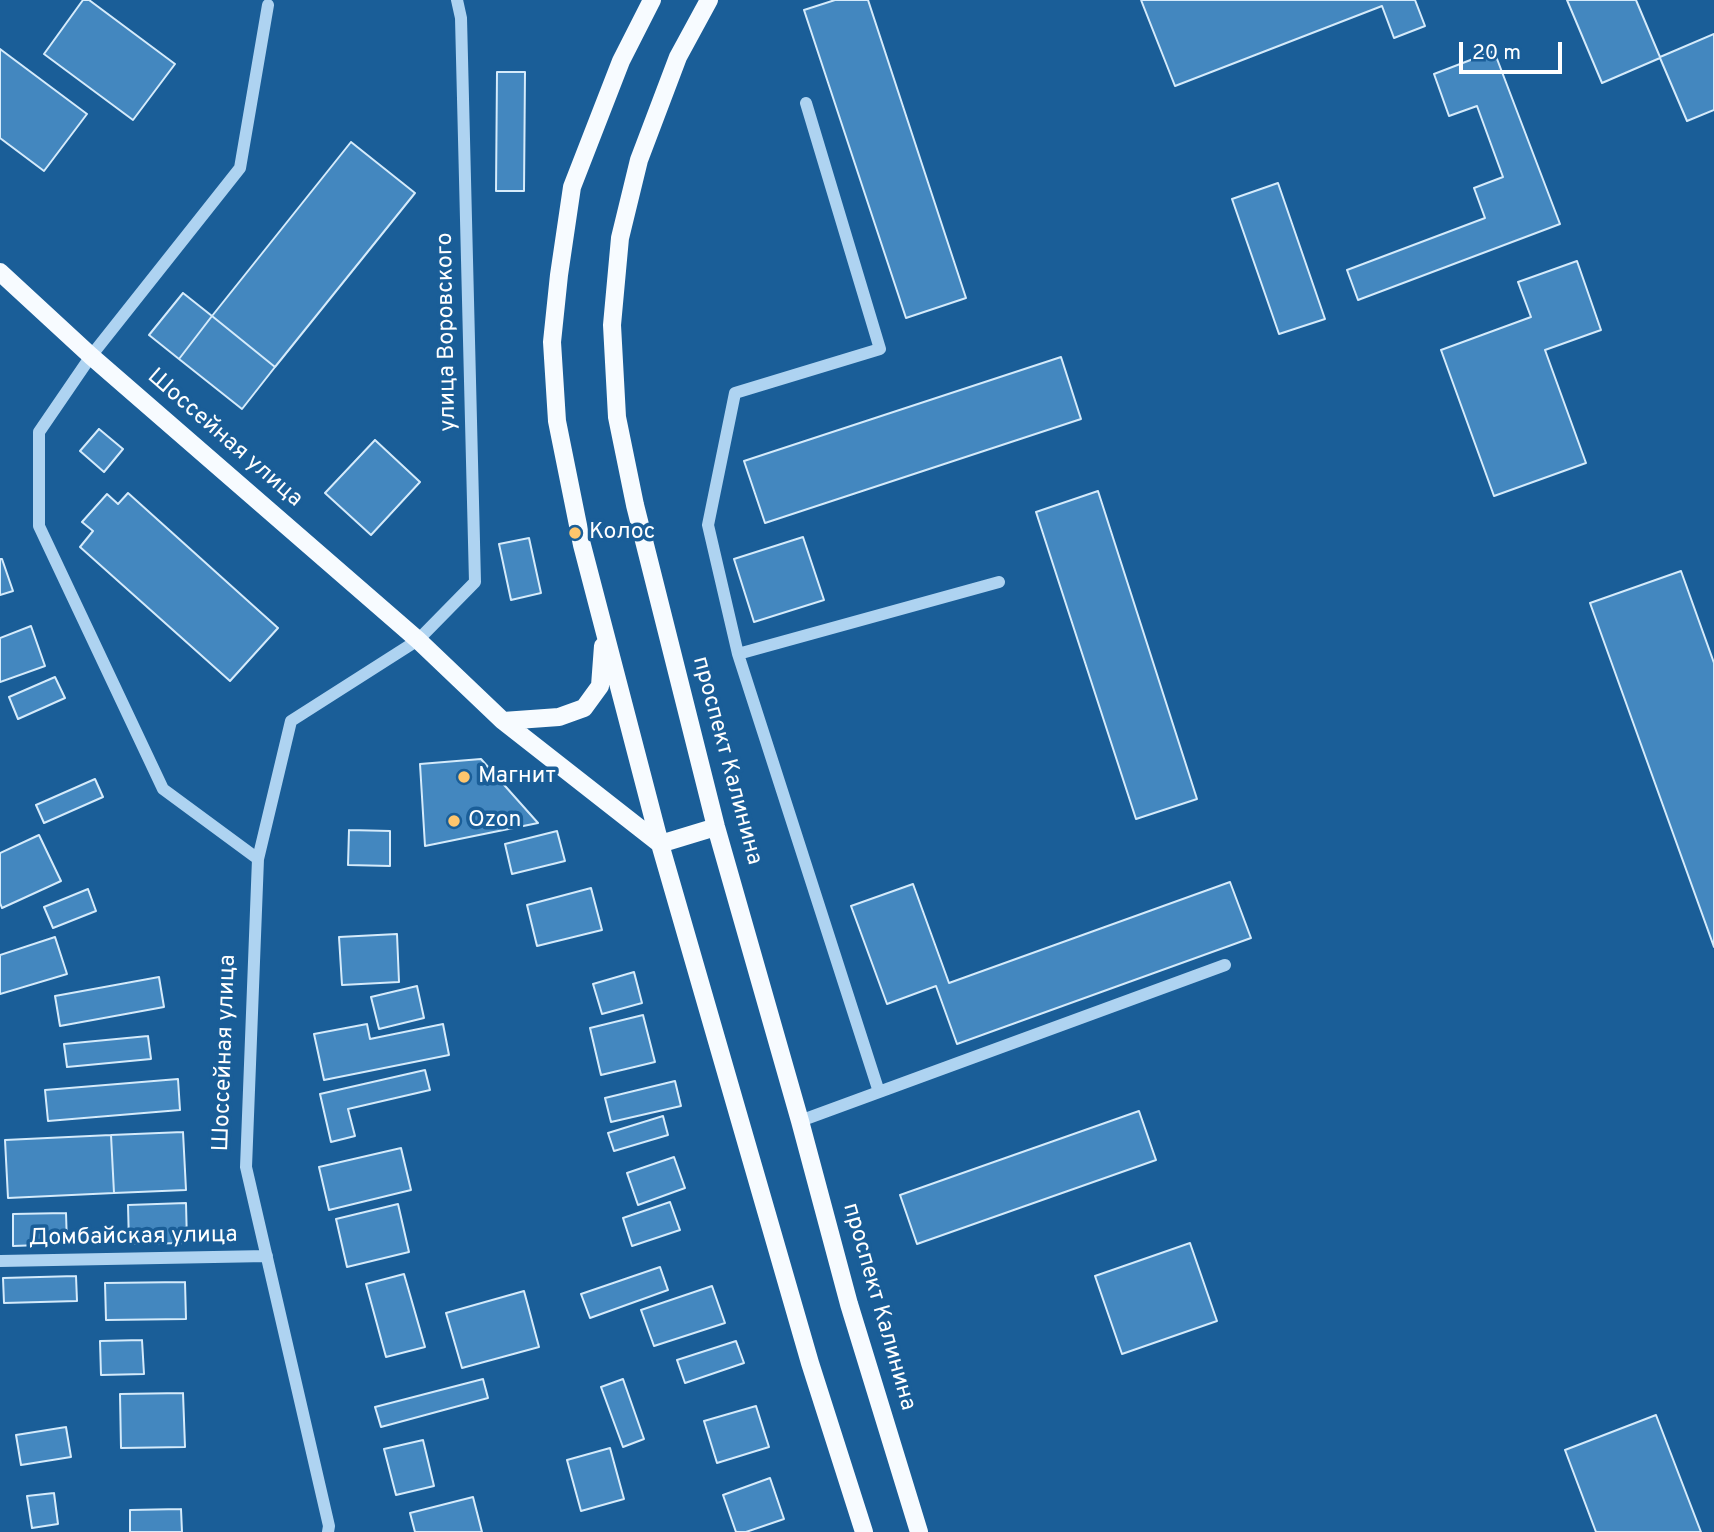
<!DOCTYPE html>
<meta charset="utf-8">
<style>
body{margin:0}
#map{position:relative;width:1714px;height:1532px;overflow:hidden;background:#1a5e98;font-family:Overpass,sans-serif}
canvas{display:block}
.scale{position:absolute;left:1459px;top:42px;width:103px;height:32px;box-sizing:border-box;border:4px solid #fff;border-top:0;padding-left:9px;font-size:21px;line-height:24px;white-space:nowrap;color:#fff;-webkit-text-stroke:5px #1a5e98;paint-order:stroke}
</style>
<div id="map">
<canvas width="1714" height="1532"></canvas>
<div class="scale">20 m</div>
</div>
<script>
const g = document.querySelector('canvas').getContext('2d');
g.lineJoin = 'round';
function paint(path, color) {
  g.fillStyle = color;
  g.fill(path, 'evenodd');
}
function shape(rows) {
  const path = new Path2D();
  for (const r of rows) {
    path.moveTo(r[0], r[1]);
    for (let i = 2; i < r.length; i += 2) path.lineTo(r[i], r[i + 1]);
  }
  return path;
}
function stroke(path, color, width, dash) {
  g.strokeStyle = color;
  g.lineWidth = width;
  g.lineCap = dash ? 'butt' : 'round';
  g.setLineDash(dash || []);
  g.stroke(path);
}
function drawText(font, color, halo, rows, align = 'center') {
  g.font = font + ' Overpass,sans-serif';
  g.lineWidth = 7;
  g.setLineDash([]);
  g.textBaseline = 'middle';
  g.strokeStyle = halo;
  g.fillStyle = color;
  for (const [text, x, y, turn = 0] of rows) {
    g.save();
    g.translate(x, y);
    g.rotate((+turn || 0) * Math.PI / 180);
    g.textAlign = isNaN(turn) ? turn : align;
    if (halo) g.strokeText(text, 0, 0);
    g.fillText(text, 0, 0);
    g.restore();
  }
}
const building = shape([
 [83,0,89,0,175,64,133,120,44,54,83,0],
 [835,0,868,0,966,298,906,318,804,10,835,0],
 [1141,0,1415,0,1425,26,1394,38,1382,6,1175,86,1141,0],
 [1567,0,1636,0,1660,57,1714,34,1714,110,1687,121,1660,58,1602,83,1567,0],
 [0,49,87,114,44,171,0,138,0,49],
 [1494,51,1560,224,1358,300,1347,270,1485,218,1474,188,1503,177,1477,106,1449,116,1434,74,1494,51],
 [497,72,525,72,524,191,496,191,497,72],
 [351,142,415,193,275,367,212,316,351,142],
 [1278,183,1325,319,1279,334,1232,199,1278,183],
 [1577,261,1601,330,1545,350,1586,463,1494,496,1441,350,1531,317,1518,282,1577,261],
 [183,293,212,316,179,359,149,335,183,293],
 [212,316,275,367,242,409,179,359,212,316],
 [1061,357,1081,419,765,523,744,461,1061,357],
 [99,429,123,449,104,472,80,451,99,429],
 [375,440,420,482,371,535,325,493,375,440],
 [1098,491,1197,799,1136,819,1036,512,1098,491],
 [128,493,278,628,230,681,80,547,93,531,82,522,107,494,118,504,128,493],
 [803,537,824,600,754,622,734,559,803,537],
 [529,538,541,593,511,600,499,544,529,538],
 [0,559,2,559,13,591,0,595,0,559],
 [1681,571,1714,663,1714,947,1590,603,1681,571],
 [31,626,45,666,0,682,0,638,31,626],
 [55,677,65,698,18,719,9,697,55,677],
 [481,759,538,823,425,846,420,764,481,759],
 [95,779,103,797,44,823,36,805,95,779],
 [349,830,390,831,390,866,348,865,349,830],
 [557,831,565,861,512,874,505,844,557,831],
 [39,835,61,881,2,908,0,903,0,853,39,835],
 [1230,882,1251,938,957,1044,936,986,887,1004,851,906,913,884,949,983,1230,882],
 [591,888,602,930,537,946,527,905,591,888],
 [88,889,96,911,53,928,44,907,88,889],
 [397,934,399,982,342,985,339,937,397,934],
 [55,937,67,974,0,994,0,955,55,937],
 [634,972,642,1003,602,1014,593,984,634,972],
 [159,977,164,1007,60,1026,55,996,159,977],
 [417,986,424,1018,379,1029,371,997,417,986],
 [643,1015,655,1062,601,1075,590,1028,643,1015],
 [367,1024,370,1039,443,1024,449,1055,324,1080,314,1034,367,1024],
 [148,1036,151,1059,67,1067,64,1044,148,1036],
 [425,1070,430,1090,348,1109,355,1136,331,1142,320,1094,425,1070],
 [178,1079,180,1110,48,1121,45,1090,178,1079],
 [675,1081,681,1106,611,1122,605,1098,675,1081],
 [1139,1111,1156,1160,917,1244,900,1195,1139,1111],
 [663,1116,668,1135,614,1151,608,1133,663,1116],
 [183,1132,186,1190,114,1193,111,1135,183,1132],
 [111,1135,114,1193,8,1198,5,1140,111,1135],
 [401,1148,411,1190,329,1210,319,1167,401,1148],
 [674,1157,685,1188,638,1205,627,1173,674,1157],
 [670,1202,680,1230,632,1246,623,1218,670,1202],
 [186,1203,187,1243,129,1244,128,1205,186,1203],
 [398,1204,409,1252,347,1267,336,1219,398,1204],
 [66,1213,67,1244,13,1246,13,1214,66,1213],
 [1190,1243,1217,1321,1122,1354,1095,1276,1190,1243],
 [660,1267,668,1290,590,1318,581,1294,660,1267],
 [404,1274,425,1347,386,1357,366,1284,404,1274],
 [76,1276,77,1301,4,1303,3,1278,76,1276],
 [185,1282,186,1319,106,1320,105,1283,185,1282],
 [712,1286,725,1323,654,1346,641,1310,712,1286],
 [524,1291,539,1347,462,1368,446,1313,524,1291],
 [142,1340,144,1374,101,1375,100,1341,142,1340],
 [736,1341,744,1363,685,1383,677,1360,736,1341],
 [483,1379,488,1398,381,1427,375,1407,483,1379],
 [623,1379,644,1439,623,1447,601,1387,623,1379],
 [183,1393,185,1447,121,1448,120,1394,183,1393],
 [756,1406,769,1447,717,1463,704,1421,756,1406],
 [1656,1415,1701,1532,1596,1532,1565,1450,1656,1415],
 [66,1427,71,1457,21,1465,16,1435,66,1427],
 [423,1440,434,1486,396,1495,384,1449,423,1440],
 [610,1448,624,1499,581,1511,567,1460,610,1448],
 [770,1478,784,1519,746,1532,736,1532,723,1495,770,1478],
 [54,1493,58,1524,32,1528,27,1496,54,1493],
 [473,1497,482,1532,415,1532,410,1513,473,1497],
 [181,1509,182,1532,130,1532,130,1510,181,1509]
]);
const minor = shape([
 [806,103,880,349,735,393,708,525,738,654,879,1092],
 [738,654,999,582],
 [258,859,163,789,39,526,39,432,91,356,240,168,268,5],
 [800,1121,1225,965],
 [0,1261,267,1256],
 [328,1532,329,1526,246,1167,258,859,291,721,418,640,475,582,461,18,457,0]
]);
const major = shape([
 [652,0,621,61,572,187,559,275,552,342,557,421,582,545,660,844,810,1363,864,1532],
 [709,0,678,57,639,160,620,238,612,325,617,417,635,505,716,827,800,1121,849,1304,919,1532],
 [0,272,91,356,418,640,503,721,660,844,716,827],
 [503,721,559,717,584,708,600,686,603,646]
]);
const markers = [
 [575,533,7,"#ffc66d"],
 [464,777,7,"#ffc66d"],
 [454,821,7,"#ffc66d"]
];
const streetNames = [
 ["улица Воровского",448,332,-91],
 ["Шоссейная улица",224,439,41],
 ["проспект Калинина",726,761,75],
 ["Шоссейная улица",226,1053,-88],
 ["Домбайская улица",133,1238,-1],
 ["проспект Калинина",878,1307,74]
];
const poiNames = [
 ["Колос",589,533],
 ["Магнит",478,777],
 ["Ozon",468,821]
];
paint(building, '#4387bf');
stroke(building, '#d5ebfb', 2);
stroke(minor, '#aed3f1', 12);
stroke(major, '#f7fbff', 18);
for (const [x, y, r, color] of markers) {
  const dot = new Path2D();
  dot.arc(x, y, r, 0, 2 * Math.PI);
  g.fillStyle = color;
  g.fill(dot);
  stroke(dot, '#1a5e98', 2.5);
}
drawText('23px', '#fff', '#1a5e98', streetNames);
drawText('23px', '#fff', '#1a5e98', poiNames, 'left');
</script>
